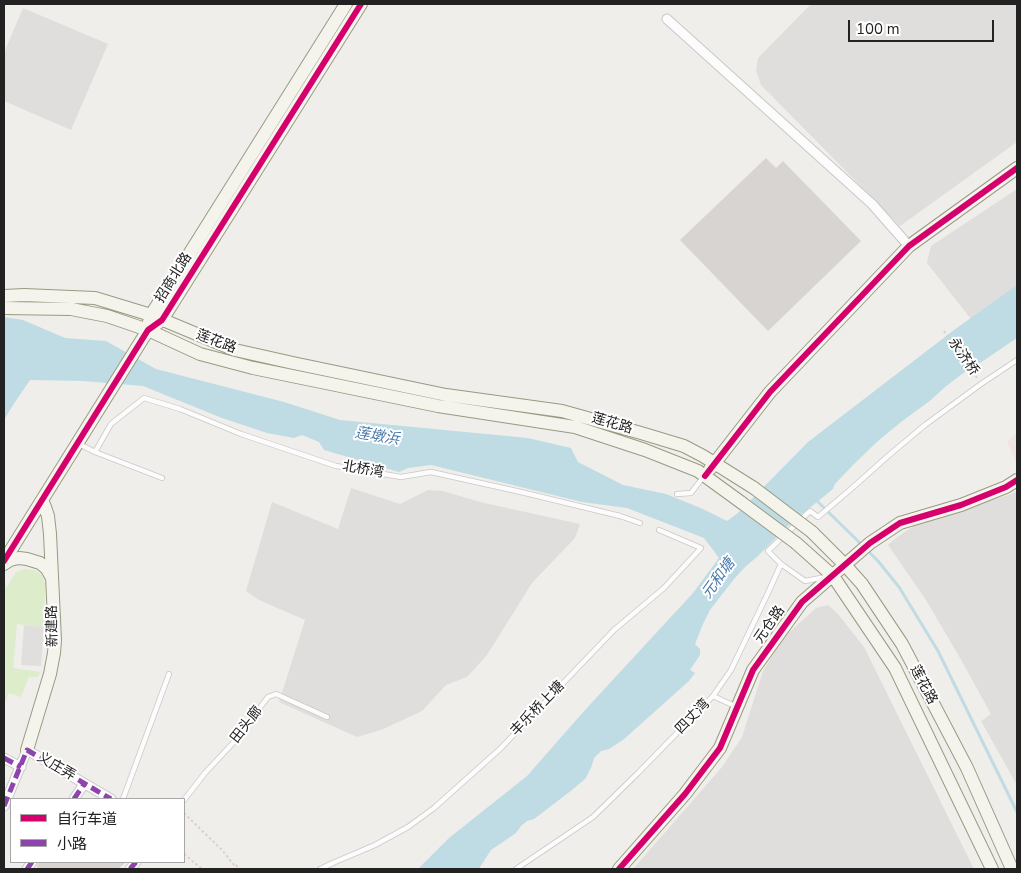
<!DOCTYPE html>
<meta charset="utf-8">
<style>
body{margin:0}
#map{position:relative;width:1021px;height:873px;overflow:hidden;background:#f0eeeb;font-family:"Nunito Sans","Noto Sans SC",sans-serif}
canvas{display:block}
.frame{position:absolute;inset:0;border:5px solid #222;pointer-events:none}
.legend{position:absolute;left:10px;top:798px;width:175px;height:65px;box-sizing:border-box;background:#fff;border:1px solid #a7a7a7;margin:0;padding:6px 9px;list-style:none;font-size:15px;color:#222}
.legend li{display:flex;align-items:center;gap:10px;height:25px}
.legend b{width:25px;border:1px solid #a7a7a7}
.scale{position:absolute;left:848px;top:20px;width:146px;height:22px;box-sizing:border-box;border:2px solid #222;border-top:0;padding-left:6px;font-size:15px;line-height:18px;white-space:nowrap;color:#222;-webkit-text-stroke:4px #fff;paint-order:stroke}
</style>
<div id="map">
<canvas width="1021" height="873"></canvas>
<div class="frame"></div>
<ul class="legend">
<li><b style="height:6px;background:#d6006c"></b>自行车道</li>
<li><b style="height:6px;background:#8e44ad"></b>小路</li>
</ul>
<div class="scale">100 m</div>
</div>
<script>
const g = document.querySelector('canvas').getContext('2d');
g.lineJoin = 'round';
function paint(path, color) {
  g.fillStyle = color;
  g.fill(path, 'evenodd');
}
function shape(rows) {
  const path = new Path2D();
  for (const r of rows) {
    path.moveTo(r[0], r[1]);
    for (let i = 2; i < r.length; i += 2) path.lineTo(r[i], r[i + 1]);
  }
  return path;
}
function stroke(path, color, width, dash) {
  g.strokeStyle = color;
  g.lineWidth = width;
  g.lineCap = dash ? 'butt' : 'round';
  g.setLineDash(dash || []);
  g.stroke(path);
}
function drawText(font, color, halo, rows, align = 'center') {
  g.font = font + ' "Nunito Sans","Noto Sans SC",sans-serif';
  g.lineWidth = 4;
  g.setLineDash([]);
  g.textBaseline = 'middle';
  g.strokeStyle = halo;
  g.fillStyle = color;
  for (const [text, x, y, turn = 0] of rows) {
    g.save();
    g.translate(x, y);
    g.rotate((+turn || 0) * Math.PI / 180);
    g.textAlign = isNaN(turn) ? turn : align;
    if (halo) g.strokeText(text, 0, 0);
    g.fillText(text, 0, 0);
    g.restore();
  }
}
const residential = shape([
 [811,4,1017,4,1017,142,900,226,761,85,756,71,758,58],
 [23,8,108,44,71,130,4,101,4,53],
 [1017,189,1017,285,971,319,927,263,931,246],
 [351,488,400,504,428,490,443,491,480,502,580,524,575,538,532,583,487,655,467,677,446,685,422,711,381,730,357,737,279,702,305,620,259,600,246,591,272,502,338,529],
 [1017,491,1017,785,981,721,991,714,960,658,926,600,888,545,896,538,915,525,1011,494],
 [828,605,838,614,864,647,974,869,633,869,722,767,742,737,763,671,783,638,816,608]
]);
const commercial = shape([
 [1017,432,1017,465,1007,442]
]);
const grass = shape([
 [24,569,34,570,42,575,45,583,44,627,17,624,13,668,40,672,38,677,29,677,21,697,9,693,4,705,4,591,16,572]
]);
const parking = shape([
 [24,625,44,627,41,666,21,665]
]);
const water = shape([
 [1017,285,1017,338,983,361,962,374,945,387,931,400,901,422,878,441,853,465,835,484,833,489,790,524,758,556,745,567,734,579,710,610,703,624,695,644,700,649,700,655,690,670,695,673,689,681,623,740,609,749,601,751,594,758,591,768,585,779,572,790,534,819,527,821,521,826,516,833,491,850,480,867,481,869,418,869,449,838,527,776,585,710,693,593,719,558,704,538,627,508,582,502,431,465,408,468,399,472,324,450,319,442,302,435,294,438,267,433,222,418,143,386,83,381,30,380,13,405,4,420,4,317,23,320,65,338,106,341,156,369,284,402,340,420,528,438,571,448,578,462,623,485,666,494,703,509,727,521,738,513,808,442,954,330]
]);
const stream = shape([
 [815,499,862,545],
 [867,550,878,561,899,587,938,651,1017,812]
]);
const building = shape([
 [766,158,776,168,783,161,861,241,768,331,680,240],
 [38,862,126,862,118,869,37,869,37,866]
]);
const path = shape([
 [944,331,977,378],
 [184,813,222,850,234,865,235,864,240,869],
 [184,854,202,869]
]);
const lane = shape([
 [79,444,95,452,162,478],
 [95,452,111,424,144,398,180,409,241,434,336,466,401,477,431,472,521,492,620,516,640,523],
 [677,494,691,493,704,476],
 [826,577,805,581,781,564,768,551,810,511,818,517,851,489,888,456,925,425,981,384,1017,360],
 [713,696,737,707],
 [123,799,169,674],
 [184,800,205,773,233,743,268,697,276,694,327,717],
 [320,869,335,862,375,845,408,827,434,808,500,749,614,630,664,588,701,548,659,530],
 [516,869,593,817,638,773,713,696,731,670,768,593,781,564]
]);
const street = shape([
 [667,19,872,204,909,246],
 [4,758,21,767],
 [74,799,84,784],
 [4,806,27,750,111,799],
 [27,869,32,862],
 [130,869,136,862]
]);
const secondary = shape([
 [4,296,24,295,95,298,151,315,235,350,293,363,446,395,562,411,641,433,684,446,703,456,754,488],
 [4,308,71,309,107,316,148,330,200,354,253,368,438,406,575,427,645,450,698,471,742,503],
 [149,322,151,315,346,4],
 [710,469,770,392,909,246,1017,168],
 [812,532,845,565,862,584,902,644,967,768,1012,869],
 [796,543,833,576,895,668,992,869],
 [4,561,148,330,162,320,361,4],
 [4,564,10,560,19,558,27,559,40,563,47,569,52,578],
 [27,750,50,674,54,653,55,640,50,534,48,516,45,507,42,500],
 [619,869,685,794,720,748,753,670,802,602,870,543,900,523,961,505,1006,487,1017,480]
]);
const secondaryBridge = shape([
 [754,488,812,532],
 [742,503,796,543]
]);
const quiet = shape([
 [4,758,21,767],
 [74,799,84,784],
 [4,806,27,750,111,799],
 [27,869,32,862],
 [130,869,136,862]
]);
const cycleway = shape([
 [705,476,770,392,909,246,1017,168],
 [4,561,148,330,162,320,361,4],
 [619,869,685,794,720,748,753,670,802,602,870,543,900,523,961,505,1006,487,1017,480]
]);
const streetNames = [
 ["招商北路",174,278,-58],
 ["莲花路",216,342,21],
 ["永济桥",963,357,55],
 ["莲花路",612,424,16],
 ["北桥湾",363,470,10],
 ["元仓路",770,625,-55],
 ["新建路",53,626,-91],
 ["莲花路",923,685,62],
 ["丰乐桥上塘",538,709,-46],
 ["四丈湾",693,717,-46],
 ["田头廊",247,725,-52],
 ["义庄弄",56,767,30]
];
const waterNames = [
 ["莲墩浜",377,437,9],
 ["元和塘",719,579,-54]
];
paint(residential, '#dfdedc');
paint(commercial, '#f1e3e1');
paint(grass, '#ddeccb');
paint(parking, '#e0dfde');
paint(water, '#bfdbe3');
stroke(stream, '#bfdbe3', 3);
paint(building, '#d7d4d2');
stroke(lane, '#c9c8c7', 6);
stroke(street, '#c9c8c7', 11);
stroke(secondary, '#999a82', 14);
stroke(path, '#dccecd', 2, [2.5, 2.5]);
stroke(lane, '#fdfcfc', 4.5);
stroke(street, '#fdfcfc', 9);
stroke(secondary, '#f4f4ed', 12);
stroke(secondaryBridge, '#999a82', 14, []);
stroke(secondaryBridge, '#f4f4ed', 12);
stroke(quiet, '#8e44ad', 5, [10, 5]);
stroke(cycleway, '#d6006c', 6);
drawText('14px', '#222', '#fff', streetNames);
drawText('italic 15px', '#4a7aab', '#fff', waterNames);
</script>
